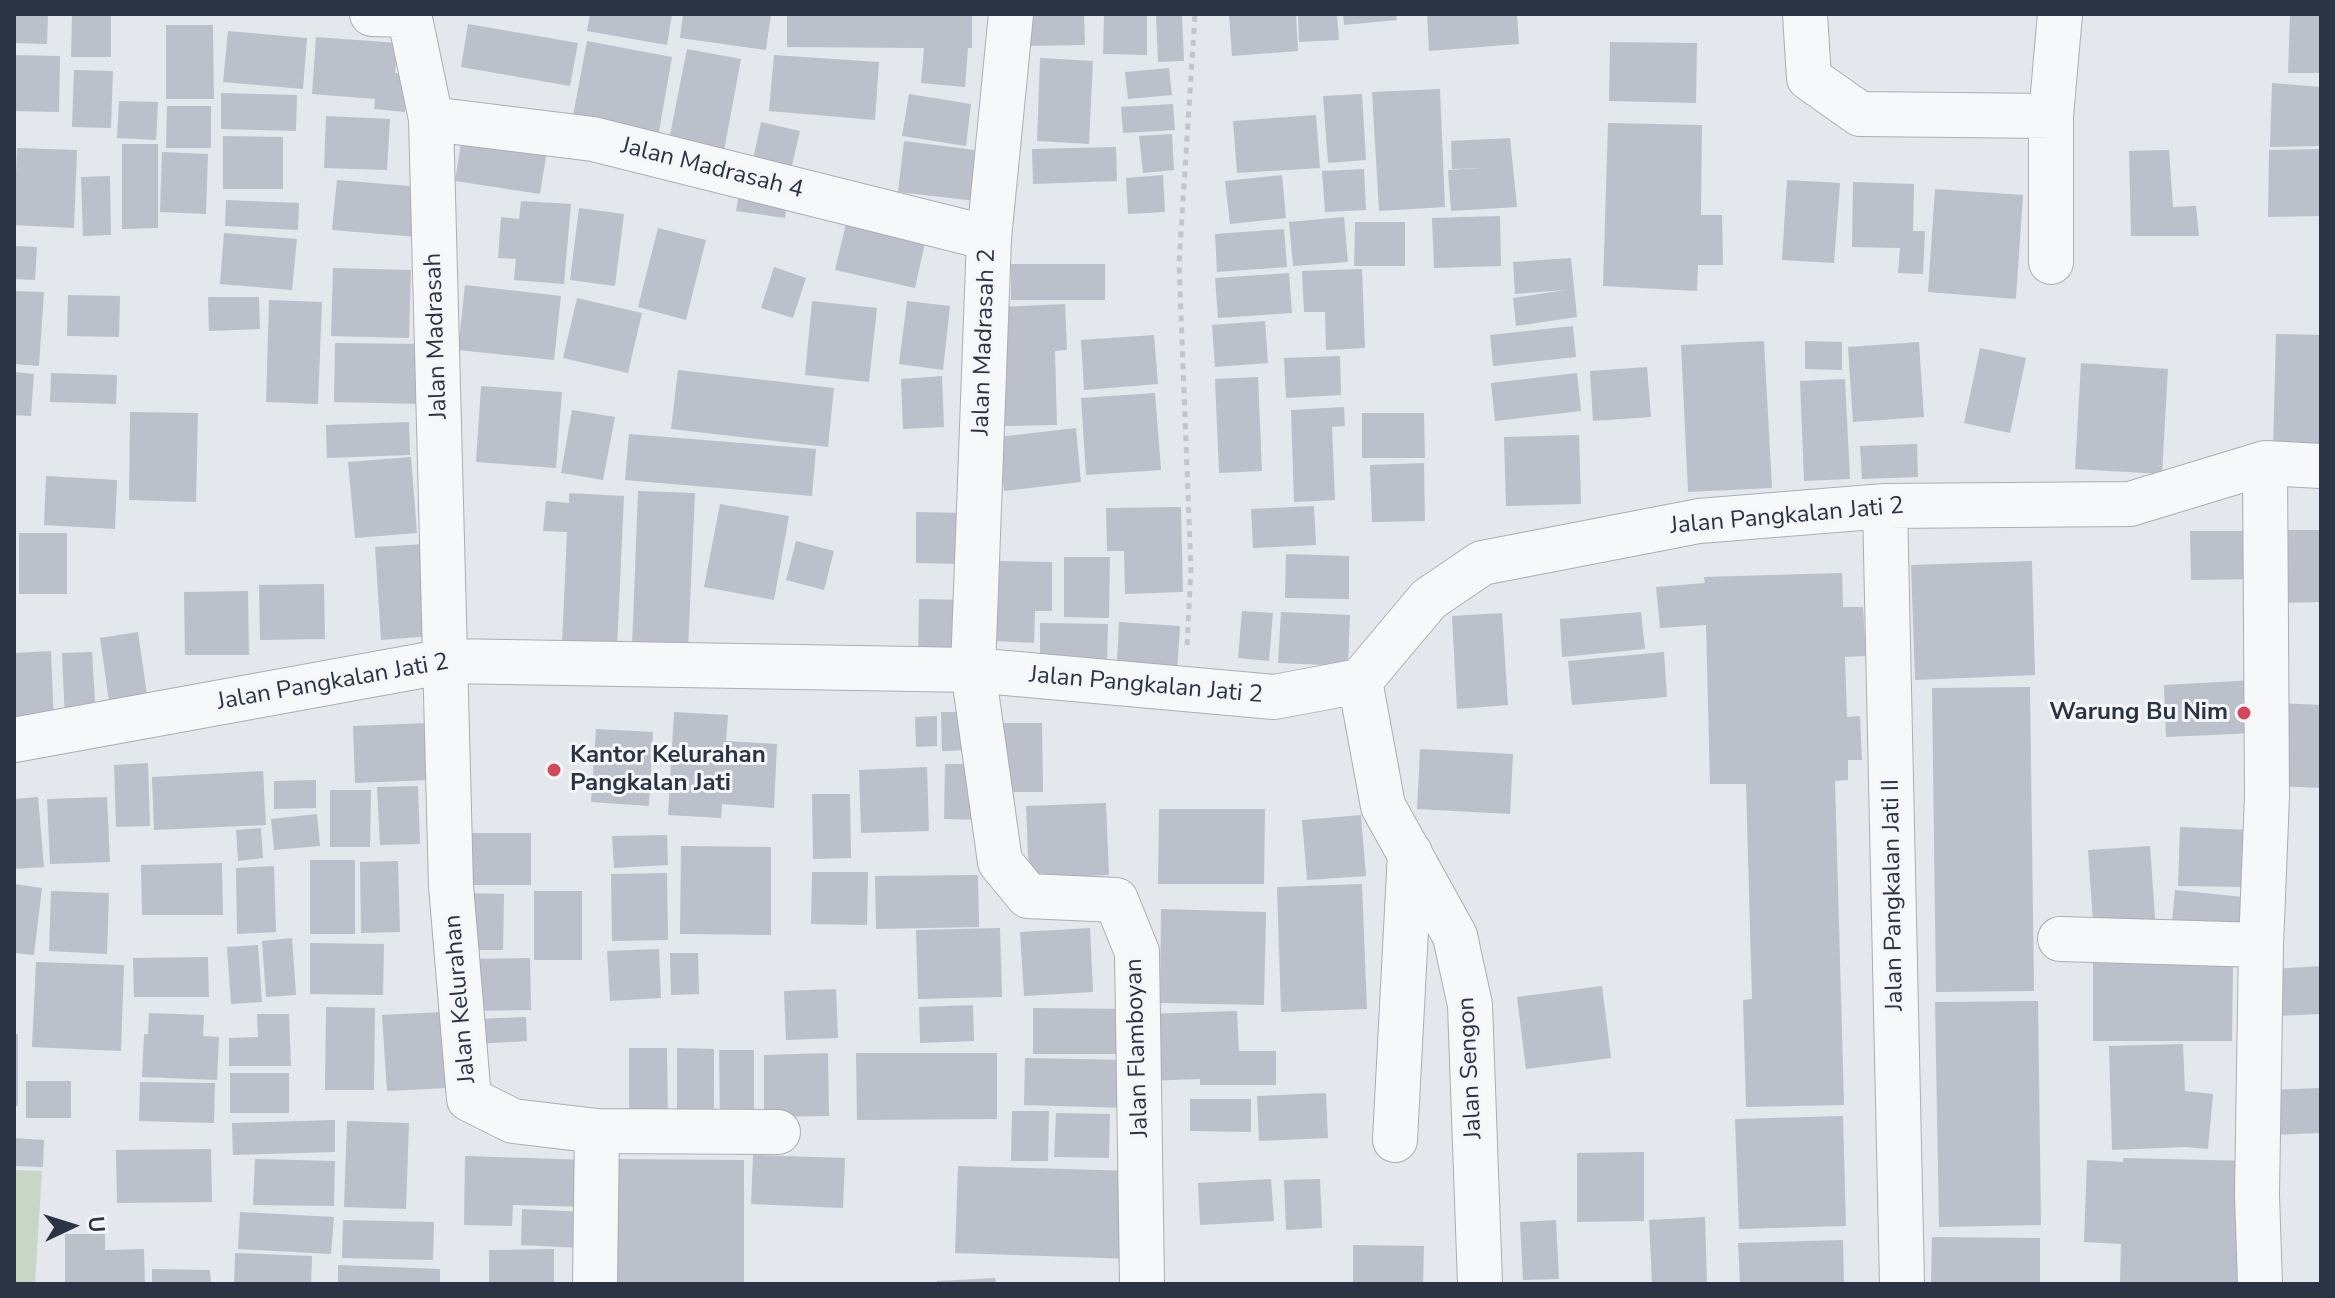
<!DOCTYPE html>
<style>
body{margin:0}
#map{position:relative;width:2335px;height:1298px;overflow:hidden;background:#e4e7ec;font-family:"Nunito Sans",sans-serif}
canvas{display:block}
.frame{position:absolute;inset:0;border:16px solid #2b3445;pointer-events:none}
.north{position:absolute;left:32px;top:1186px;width:80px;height:80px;-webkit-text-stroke:6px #f4f6f9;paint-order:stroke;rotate:86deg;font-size:22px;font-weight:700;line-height:32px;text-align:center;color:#2b3445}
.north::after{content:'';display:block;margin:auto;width:28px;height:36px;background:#2b3445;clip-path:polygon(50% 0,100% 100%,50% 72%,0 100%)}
</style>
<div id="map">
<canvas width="2335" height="1298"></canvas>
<div class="frame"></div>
<div class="north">U</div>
</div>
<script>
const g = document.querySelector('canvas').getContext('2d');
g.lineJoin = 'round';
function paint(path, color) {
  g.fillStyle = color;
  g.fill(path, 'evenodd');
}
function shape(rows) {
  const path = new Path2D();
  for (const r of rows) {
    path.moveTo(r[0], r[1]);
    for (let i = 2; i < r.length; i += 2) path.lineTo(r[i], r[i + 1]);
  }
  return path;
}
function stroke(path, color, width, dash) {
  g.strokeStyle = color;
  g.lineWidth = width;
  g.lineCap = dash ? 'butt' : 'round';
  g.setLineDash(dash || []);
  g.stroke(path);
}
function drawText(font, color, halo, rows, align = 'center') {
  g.font = font + ' "Nunito Sans",sans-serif';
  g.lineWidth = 6;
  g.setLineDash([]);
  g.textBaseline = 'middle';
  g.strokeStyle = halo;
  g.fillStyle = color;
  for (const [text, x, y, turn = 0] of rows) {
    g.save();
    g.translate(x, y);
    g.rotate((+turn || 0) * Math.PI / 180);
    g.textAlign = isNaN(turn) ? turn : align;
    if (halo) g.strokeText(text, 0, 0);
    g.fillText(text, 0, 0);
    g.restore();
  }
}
const green = shape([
 [14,1170,42,1171,35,1284,14,1284]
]);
const building = shape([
 [14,14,48,14,47,44,14,43],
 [72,14,111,14,111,57,71,57],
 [590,14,672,14,667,45,587,31],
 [683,14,771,14,766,50,680,38],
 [787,14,972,14,972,48,968,48,965,87,921,83,924,48,787,47],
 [1025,14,1084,14,1085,45,1026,46],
 [1104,14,1147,14,1147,55,1103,54],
 [1156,14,1182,14,1184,61,1158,62],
 [1229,14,1296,14,1298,51,1232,56],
 [1298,14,1337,14,1339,40,1299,42],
 [1343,14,1396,14,1397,20,1344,25],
 [1427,14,1517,14,1519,44,1429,51],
 [2290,14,2321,14,2321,73,2288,73],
 [468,24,578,43,570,86,461,67],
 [166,25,213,25,214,99,166,99],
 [228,31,307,38,303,89,223,82],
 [316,37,398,43,395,73,409,74,405,112,374,109,375,99,312,94],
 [587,41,672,57,658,137,572,121],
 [1610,42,1697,43,1696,103,1609,101],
 [687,49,741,59,723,156,668,145],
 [14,55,60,56,59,112,14,111],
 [774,55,879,62,875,120,769,111],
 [1040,58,1093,61,1089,144,1037,141],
 [1169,68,1172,95,1128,99,1125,72],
 [74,70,113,71,111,128,72,127],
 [2272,83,2321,87,2321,146,2270,147],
 [1440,89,1445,207,1379,211,1372,92],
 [221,93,297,95,296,131,221,129],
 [909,94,971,104,966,146,902,136],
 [1362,94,1366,160,1328,163,1323,96],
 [119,101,158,102,156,140,117,138],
 [1173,104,1175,130,1123,133,1121,107],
 [167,106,211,106,211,148,166,148],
 [1316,115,1320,168,1237,173,1233,121],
 [326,116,390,119,387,170,324,168],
 [761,122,800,131,789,178,751,169],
 [1608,123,1702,125,1701,215,1722,215,1723,265,1698,265,1697,291,1603,286],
 [463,130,548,144,540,194,455,181],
 [1172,134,1174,170,1143,173,1139,136],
 [223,136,283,137,283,189,223,189],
 [1510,138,1517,207,1451,211,1448,170,1481,168,1452,169,1451,141],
 [904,141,982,151,976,201,898,192],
 [122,144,158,144,158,228,122,229],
 [1116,147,1117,181,1033,184,1032,149],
 [17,148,77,150,74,228,14,225],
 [2321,149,2321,216,2268,217,2269,150],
 [2169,150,2173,207,2196,206,2199,236,2131,236,2129,151],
 [162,152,208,154,206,214,160,212],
 [1364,169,1366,210,1325,212,1322,171],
 [1163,175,1165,212,1128,214,1126,178],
 [1282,175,1286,218,1230,224,1225,181],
 [110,176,111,235,83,236,81,177],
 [337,180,422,187,418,237,332,230],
 [1787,180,1840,183,1834,263,1782,260],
 [1853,182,1914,184,1913,231,1925,231,1923,274,1898,273,1900,248,1852,247],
 [740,187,788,195,785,218,736,211],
 [1935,189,2023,195,2016,299,1928,292],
 [226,200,299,203,298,230,225,226],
 [521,201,571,204,564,284,514,280,516,259,498,258,501,217,519,219],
 [579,208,624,214,615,286,570,280],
 [849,211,928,229,915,288,835,270],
 [1500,216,1501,266,1434,268,1432,218],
 [1344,217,1348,262,1293,266,1289,222],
 [1355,222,1405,222,1405,266,1354,266],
 [658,228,706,240,686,320,638,307],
 [1284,229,1287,267,1217,272,1215,234],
 [224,233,297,239,292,290,220,284],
 [14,246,37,247,35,280,14,279],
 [1571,258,1577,317,1516,326,1513,298,1565,290,1515,294,1513,262],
 [1011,264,1105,264,1105,300,1011,300],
 [774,267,806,278,793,318,761,308],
 [333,268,411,270,409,338,331,336],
 [1362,269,1365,348,1326,350,1325,312,1304,312,1302,271],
 [1289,273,1292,313,1218,318,1215,278],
 [465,285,561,296,554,360,458,350],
 [14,291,44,292,39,366,14,364],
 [68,295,120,296,119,337,67,336],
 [208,297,259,297,260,329,209,331],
 [577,298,642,313,628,373,563,358],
 [269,300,322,302,318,404,266,402],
 [812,301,877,308,869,382,805,375],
 [907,301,950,306,943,370,899,364],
 [1065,304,1067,350,1055,351,1057,425,1003,426,999,307],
 [1265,321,1268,363,1215,367,1212,325],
 [1573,326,1576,357,1493,366,1490,335],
 [2276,334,2321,335,2321,450,2273,449],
 [1154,335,1158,384,1084,390,1081,340],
 [1764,341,1772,488,1688,492,1681,345],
 [1805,341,1842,342,1842,370,1805,369],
 [1919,342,1924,417,1853,422,1848,347],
 [335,343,422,344,421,404,334,402],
 [1980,348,2026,358,2010,433,1964,423],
 [1340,356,1341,395,1286,398,1284,358],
 [2081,363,2168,369,2162,474,2075,469],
 [1647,367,1651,417,1593,421,1590,371],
 [678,370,834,388,828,447,671,429],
 [14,372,34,374,31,416,14,415],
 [51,373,117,375,116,404,50,402],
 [1577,373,1581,411,1495,421,1491,383],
 [942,376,944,427,903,429,901,379],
 [1258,377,1262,471,1219,473,1215,379],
 [1845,379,1850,479,1804,481,1800,381],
 [481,386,562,392,556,468,476,462],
 [1155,393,1161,470,1086,475,1081,398],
 [1344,407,1345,426,1332,427,1335,500,1294,502,1291,410],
 [572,410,615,417,603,480,561,473],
 [130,412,198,413,196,502,129,500],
 [1362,413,1424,413,1425,458,1362,458],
 [409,422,410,455,327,458,326,425],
 [1076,428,1081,482,1004,491,998,437],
 [629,434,816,449,812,496,625,480],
 [1579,435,1581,504,1506,506,1504,437],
 [1917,444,1918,477,1862,479,1860,446],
 [411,457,417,533,355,538,348,462],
 [1424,463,1425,521,1372,522,1370,465],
 [46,476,117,480,115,529,44,525],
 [638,491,695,493,688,649,632,647],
 [569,493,624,496,617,647,562,644,567,532,543,531,546,501,569,503],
 [720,504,789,516,774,600,704,587],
 [1314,506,1316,545,1253,548,1251,509],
 [1181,507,1183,592,1125,594,1124,551,1107,551,1106,508],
 [916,512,963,513,962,564,916,563],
 [2280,530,2321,530,2321,602,2281,603],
 [2190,531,2260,531,2260,579,2191,580],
 [19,533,67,533,67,594,19,594],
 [796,541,834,551,824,590,786,580],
 [425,544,431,636,381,640,375,547],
 [1286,554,1349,556,1349,599,1285,598],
 [1064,557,1110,557,1109,618,1064,617],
 [1000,561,1052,562,1052,611,1035,611,1034,643,996,641],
 [2032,561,2035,675,1915,680,1911,565],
 [1842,573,1843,607,1863,607,1866,656,1845,657,1847,717,1860,716,1862,760,1848,760,1848,780,1835,781,1844,1105,1746,1107,1743,1000,1752,999,1746,784,1710,784,1706,625,1660,628,1656,587,1705,583,1704,577],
 [324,584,325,639,260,640,259,585],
 [248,591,249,655,185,655,184,592],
 [919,599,964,600,965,664,918,663],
 [1242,611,1273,613,1269,661,1238,658],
 [1281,612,1350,615,1348,666,1278,663],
 [1641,612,1645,649,1562,657,1560,619],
 [1502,613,1508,705,1457,709,1452,616],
 [1119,622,1180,626,1176,686,1116,682],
 [1040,623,1108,624,1107,665,1040,664],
 [138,632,149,709,111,715,100,638],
 [51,651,54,727,14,729,14,653],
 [92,652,96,718,65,720,62,653],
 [1664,652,1667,697,1572,705,1568,661],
 [2255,680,2258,733,2166,737,2164,685],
 [2030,687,2034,991,1936,992,1932,688],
 [2278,703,2321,705,2321,788,2274,786],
 [674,712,728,715,726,741,777,744,774,808,722,804,721,818,668,815],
 [941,712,974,712,976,750,942,751],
 [937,716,937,746,916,747,915,717],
 [427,723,430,780,355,783,353,726],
 [1002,723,1042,723,1043,792,1003,792],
 [596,729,653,732,649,806,591,802],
 [1420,749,1513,754,1510,814,1417,809],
 [148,763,150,826,116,827,114,765],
 [945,764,984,764,983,820,944,819],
 [927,767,929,831,861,833,859,770],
 [263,771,266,825,154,830,152,777],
 [316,780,316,808,274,809,274,781],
 [418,786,420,844,380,845,377,787],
 [330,790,371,790,370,847,330,847],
 [812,794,850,794,851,858,813,859],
 [38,797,44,867,14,869,14,799],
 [107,797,110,862,50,864,47,799],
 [1106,803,1109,875,1029,878,1026,806],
 [1159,809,1265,809,1264,884,1158,884],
 [317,814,320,846,274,850,271,819],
 [1361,815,1366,876,1307,880,1302,820],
 [2180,827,2250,830,2248,887,2178,886],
 [261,828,263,858,238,861,236,830],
 [461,833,531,833,531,885,461,885],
 [667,835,668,865,614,868,612,836],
 [681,846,771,847,771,935,680,934],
 [2150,846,2156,932,2094,936,2088,850],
 [310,860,355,860,355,934,310,934],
 [398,861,400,932,361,933,360,862],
 [222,863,223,915,142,915,141,865],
 [274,866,276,932,237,934,236,868],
 [812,872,868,872,867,925,811,924],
 [667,873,668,940,612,941,611,874],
 [978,875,979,927,876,929,875,876],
 [14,884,42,888,34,955,14,953],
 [1362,884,1367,1009,1281,1012,1277,887],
 [2175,890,2243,897,2240,939,2171,933],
 [51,891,109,893,107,954,49,951],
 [534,891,582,891,582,960,534,960],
 [465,893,504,894,503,950,465,950],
 [1161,909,1266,912,1264,1005,1160,1003],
 [1000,928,1002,997,918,999,916,930],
 [1090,928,1093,992,1024,996,1020,932],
 [292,938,296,995,266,997,262,941],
 [310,943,384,944,383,995,310,994],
 [258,945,262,1002,231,1004,227,947],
 [659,949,661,998,610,1001,607,951],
 [670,953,698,953,699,994,671,995],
 [208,957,209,997,134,997,133,958],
 [530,958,531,1010,470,1011,469,959],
 [36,962,124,965,121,1051,32,1047],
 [2093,963,2233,964,2232,1041,2093,1041],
 [2321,966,2321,1014,2276,1016,2273,969],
 [1602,986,1611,1058,1526,1069,1517,997],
 [836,989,838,1038,786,1040,784,991],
 [2038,1001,2041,1225,1939,1227,1935,1002],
 [973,1005,974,1041,920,1043,919,1007],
 [326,1007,375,1008,374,1090,325,1090],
 [1033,1008,1135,1009,1134,1054,1033,1054],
 [1237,1011,1239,1051,1276,1051,1276,1085,1200,1085,1200,1079,1147,1081,1145,1014],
 [443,1012,447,1088,387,1091,382,1015],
 [149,1013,204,1015,203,1036,219,1037,217,1080,142,1077,144,1034,148,1034],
 [257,1014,289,1014,291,1066,229,1066,229,1038,258,1037],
 [526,1017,527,1041,477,1044,475,1019],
 [14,1034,18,1034,18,1106,14,1106],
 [2183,1044,2185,1091,2213,1094,2208,1149,2186,1147,2112,1150,2109,1046],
 [629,1048,667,1048,668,1121,629,1121],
 [677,1048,714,1049,714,1124,677,1124],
 [719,1050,754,1050,754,1124,720,1124],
 [828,1053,829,1116,764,1117,764,1055],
 [856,1053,997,1053,997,1119,857,1120],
 [1025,1058,1130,1060,1129,1108,1024,1105],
 [230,1073,289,1073,289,1113,230,1113],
 [26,1081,71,1081,71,1118,26,1118],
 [140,1082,215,1083,214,1123,139,1121],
 [2321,1088,2321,1133,2271,1135,2268,1090],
 [1326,1093,1328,1138,1259,1141,1257,1096],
 [1190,1099,1251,1099,1251,1132,1190,1131],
 [1012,1111,1049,1111,1048,1161,1011,1161],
 [1056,1113,1110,1114,1109,1158,1054,1157],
 [1843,1116,1846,1226,1739,1229,1735,1119],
 [335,1120,335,1152,233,1155,232,1123],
 [347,1121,409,1123,406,1209,344,1207],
 [14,1138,44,1140,43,1167,14,1166],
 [211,1149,212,1202,117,1203,116,1150],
 [1644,1152,1644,1221,1577,1222,1577,1153],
 [753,1155,845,1158,843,1208,751,1204],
 [465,1156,589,1160,588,1207,513,1205,512,1226,464,1225],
 [2123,1158,2253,1161,2250,1284,2120,1284,2121,1244,2084,1242,2087,1160,2123,1162],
 [255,1159,335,1161,334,1206,253,1205],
 [612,1159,744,1160,744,1284,612,1284],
 [958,1166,1136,1171,1134,1259,955,1253],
 [1271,1179,1274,1221,1200,1225,1198,1183],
 [1320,1179,1322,1228,1286,1230,1284,1180],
 [522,1209,584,1212,582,1248,521,1245],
 [240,1212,334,1217,331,1254,238,1249],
 [1705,1217,1707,1284,1652,1284,1649,1220],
 [343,1220,434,1222,433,1260,342,1258],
 [1556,1220,1559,1279,1523,1280,1520,1222],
 [65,1234,105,1234,105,1250,144,1249,145,1284,65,1284],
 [1932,1237,2040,1238,2040,1284,1931,1284],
 [1843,1240,1844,1284,1740,1284,1738,1243],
 [1353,1245,1424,1246,1423,1284,1353,1284],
 [554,1249,554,1284,489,1284,489,1250],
 [235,1253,312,1256,311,1284,234,1283],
 [338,1265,440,1269,440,1284,338,1284],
 [152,1269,210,1270,211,1284,152,1284],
 [995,1278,996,1284,937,1284,937,1281]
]);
const path = shape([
 [1187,645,1191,570,1179,263,1195,14]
]);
const minor = shape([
 [372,14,409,15],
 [409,14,431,119,451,886,469,1099,513,1121,597,1131,595,1284],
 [1011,14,989,238,973,670,1000,862,1028,896,1116,900,1137,952,1142,1284],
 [1805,14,1809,78,1860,114,2051,116],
 [431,119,593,139,989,238],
 [2051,262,2051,116,2060,14],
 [1885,506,1902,1284],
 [1360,681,1383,806,1455,936,1470,1005,1480,1284],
 [14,740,447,661,973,670,1274,697,1360,681,1429,599,1482,563,1699,521,1885,506,2130,504,2265,463,2321,466],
 [2060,939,2261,945],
 [597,1131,778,1132],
 [1395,1140,1410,853],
 [2260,1284,2257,1195,2261,945,2267,796,2265,463]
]);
const markers = [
 [2244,713,8,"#d1495b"],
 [554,770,8,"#d1495b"]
];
const streetNames = [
 ["Jalan Madrasah 4",712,169,14],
 ["Jalan Madrasah",437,336,-92],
 ["Jalan Madrasah 2",985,342,-88],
 ["Jalan Pangkalan Jati 2",1787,517,-5],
 ["Jalan Pangkalan Jati 2",333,683,-10],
 ["Jalan Pangkalan Jati 2",1146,686,5],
 ["Jalan Pangkalan Jati II",1894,895,-91],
 ["Jalan Kelurahan",461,999,-95],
 ["Jalan Flamboyan",1138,1048,-92],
 ["Jalan Sengon",1471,1068,-93]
];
const poiNames = [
 ["Warung Bu Nim",2228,713],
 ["Kantor Kelurahan",570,756,"left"],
 ["Pangkalan Jati",570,784,"left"]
];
paint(green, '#c9d6c5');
paint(building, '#bbc0ca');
stroke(minor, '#a9aeb7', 46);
stroke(path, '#c2c5cb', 5, [6, 6]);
stroke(minor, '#f7f8fa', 44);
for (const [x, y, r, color] of markers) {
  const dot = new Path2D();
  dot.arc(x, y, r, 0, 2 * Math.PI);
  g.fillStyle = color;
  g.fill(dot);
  stroke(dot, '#f4f6f9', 3);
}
drawText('24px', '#2b3445', '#f4f6f9', streetNames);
drawText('bold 24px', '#2b3445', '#f4f6f9', poiNames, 'right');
</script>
